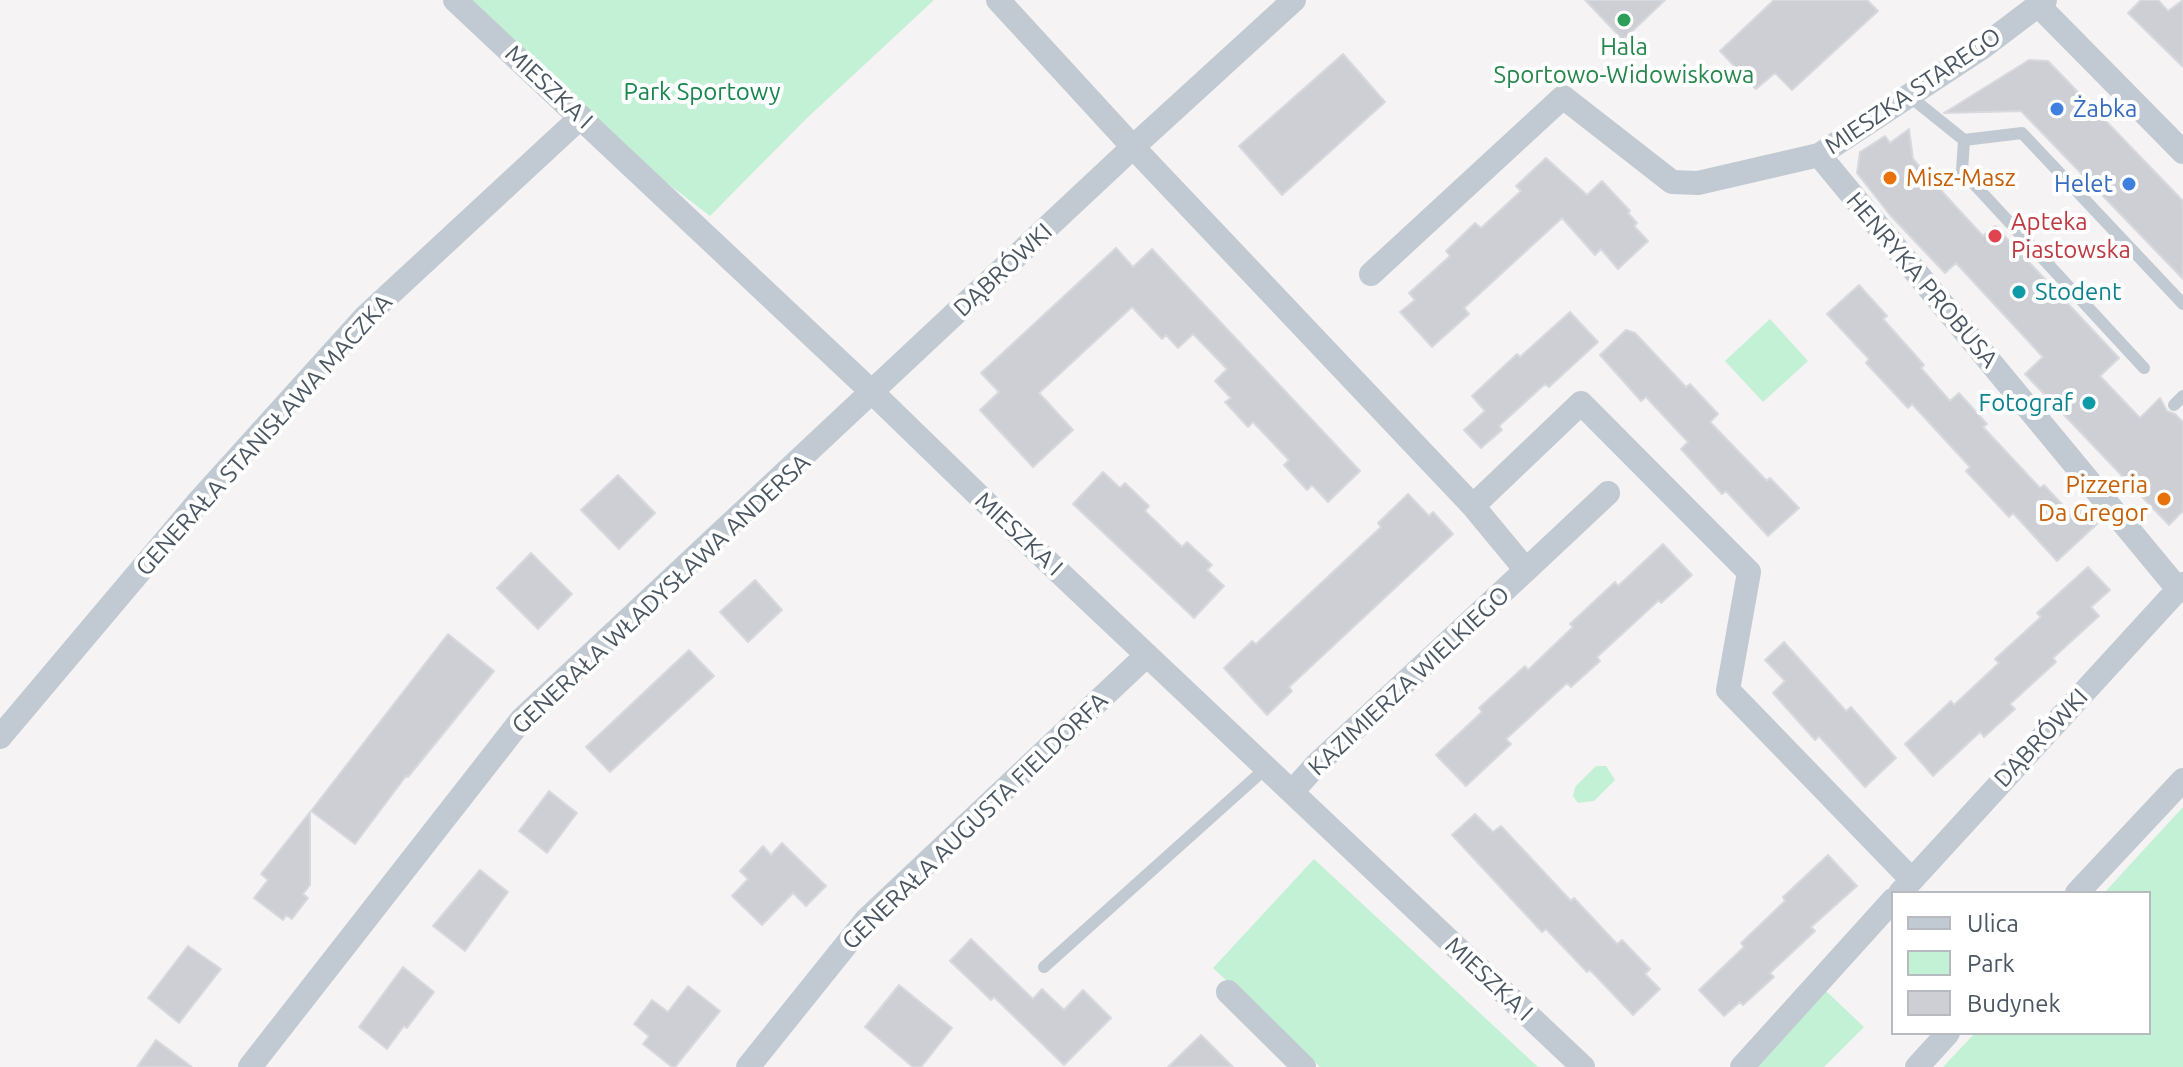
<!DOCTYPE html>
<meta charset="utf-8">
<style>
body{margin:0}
#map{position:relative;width:2183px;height:1067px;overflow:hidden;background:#f5f3f3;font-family:Ubuntu,sans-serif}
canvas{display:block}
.legend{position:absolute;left:1891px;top:891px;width:260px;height:144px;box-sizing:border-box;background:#fff;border:2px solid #b7bbc0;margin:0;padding:10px 14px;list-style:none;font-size:24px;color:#4a5661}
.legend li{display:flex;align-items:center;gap:16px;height:40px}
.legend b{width:40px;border:2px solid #b7bbc0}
</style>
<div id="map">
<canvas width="2183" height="1067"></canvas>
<ul class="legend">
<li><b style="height:10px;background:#c1cad2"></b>Ulica</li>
<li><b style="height:22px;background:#c3f1d5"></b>Park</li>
<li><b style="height:22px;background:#cdcfd5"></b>Budynek</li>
</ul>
</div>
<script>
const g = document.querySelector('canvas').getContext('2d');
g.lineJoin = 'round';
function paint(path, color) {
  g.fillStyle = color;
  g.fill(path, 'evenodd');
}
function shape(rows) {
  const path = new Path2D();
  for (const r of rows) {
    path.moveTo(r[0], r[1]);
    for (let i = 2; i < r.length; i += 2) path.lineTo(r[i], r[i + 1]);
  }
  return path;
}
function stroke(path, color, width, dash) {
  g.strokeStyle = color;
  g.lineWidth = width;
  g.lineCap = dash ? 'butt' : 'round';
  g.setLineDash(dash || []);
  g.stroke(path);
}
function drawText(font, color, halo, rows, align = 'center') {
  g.font = font + ' Ubuntu,sans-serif';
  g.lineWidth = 8;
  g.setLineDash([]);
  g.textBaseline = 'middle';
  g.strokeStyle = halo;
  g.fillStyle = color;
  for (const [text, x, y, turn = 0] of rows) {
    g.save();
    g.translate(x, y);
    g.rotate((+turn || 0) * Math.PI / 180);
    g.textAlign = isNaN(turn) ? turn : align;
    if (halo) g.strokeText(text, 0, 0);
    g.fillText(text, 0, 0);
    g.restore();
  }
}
const green = shape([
 [455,0,934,0,806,119,710,216,581,117],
 [1770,319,1808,361,1763,402,1725,361],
 [1596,766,1606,766,1615,780,1594,801,1578,803,1573,796,1575,787],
 [2183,807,2183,1067,1943,1067,1975,1033,2149,1033,2149,893,2104,893],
 [1314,859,1538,1067,1320,1067,1213,968],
 [1826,991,1864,1027,1824,1067,1758,1067]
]);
const building = shape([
 [1585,0,1665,0,1623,40,1585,0],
 [1774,0,1867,0,1878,11,1792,90,1775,73,1756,89,1720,51,1774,0],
 [2141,0,2158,0,2168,11,2183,0,2183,67,2128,13,2141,0],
 [1343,54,1385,102,1282,195,1239,146,1343,54],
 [2029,60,2048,61,2183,201,2183,279,2021,111,1944,113,2029,60],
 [1909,129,1913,159,1948,198,1983,236,1995,226,2119,358,2100,376,2140,418,2160,398,2167,411,2175,414,2183,422,2183,511,2169,525,2025,374,2043,357,1956,263,1945,273,1890,215,1857,173,1860,152,1885,136,1890,143,1909,129],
 [1546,158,1587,195,1602,181,1630,211,1628,213,1637,223,1634,226,1648,241,1618,269,1601,249,1595,255,1562,218,1464,308,1469,314,1432,347,1400,312,1415,300,1409,293,1450,256,1446,251,1475,223,1481,228,1521,191,1516,186,1546,158],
 [1116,248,1133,267,1152,249,1360,471,1328,502,1312,485,1307,490,1284,465,1289,460,1253,422,1248,427,1225,402,1231,398,1215,381,1227,369,1193,334,1178,348,1166,335,1162,339,1132,307,1039,393,1073,430,1033,467,980,410,999,392,981,373,1116,248],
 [1859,285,1887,316,1883,319,1924,365,1921,368,1950,401,1959,393,1987,424,1983,427,2040,488,2044,485,2073,516,2082,508,2097,524,2057,561,2013,513,2009,517,1966,471,1970,467,1912,404,1908,408,1866,363,1869,359,1827,314,1859,285],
 [1570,312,1598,342,1549,387,1545,384,1499,426,1502,430,1481,448,1464,430,1485,411,1472,396,1517,354,1520,357,1570,312],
 [1626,330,1635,333,1686,387,1690,384,1718,414,1710,422,1767,481,1770,478,1799,508,1768,536,1726,491,1722,494,1681,449,1688,442,1646,397,1641,401,1600,355,1626,330],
 [1103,472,1120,488,1125,483,1149,506,1145,511,1182,547,1187,542,1212,565,1207,570,1224,586,1194,618,1073,504,1103,472],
 [618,475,655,513,619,549,581,510,618,475],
 [1408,494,1429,516,1433,512,1453,534,1289,687,1292,691,1267,715,1224,668,1252,641,1256,644,1381,527,1378,523,1408,494],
 [1663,544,1692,575,1661,603,1659,600,1597,657,1600,661,1571,687,1567,683,1506,739,1511,744,1466,786,1436,755,1482,712,1479,708,1525,666,1528,670,1573,627,1570,624,1615,582,1618,586,1663,544],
 [531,553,572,594,538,629,497,588,531,553],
 [2088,567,2110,590,2091,607,2099,616,2053,658,2056,662,2010,704,2015,709,1984,737,1980,732,1933,776,1905,744,1951,701,1954,705,1999,663,1995,659,2041,617,2037,613,2088,567],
 [755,580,782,610,748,642,720,612,755,580],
 [448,634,494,671,408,777,406,776,355,844,311,811,448,634],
 [1784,642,1846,711,1851,707,1896,758,1865,787,1819,736,1815,740,1773,693,1785,681,1765,660,1784,642],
 [689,650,714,676,610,772,586,747,689,650],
 [549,791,577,813,547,853,519,831,549,791],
 [310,812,310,885,303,894,308,898,292,919,286,915,283,920,254,898,268,880,261,874,310,812],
 [1475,814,1493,832,1501,826,1571,901,1574,898,1617,944,1622,940,1650,969,1645,974,1660,989,1633,1015,1590,970,1587,972,1546,929,1542,932,1452,835,1475,814],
 [782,843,826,886,806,906,793,893,762,925,732,896,748,879,740,871,763,846,771,855,782,843],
 [1828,855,1857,886,1811,927,1815,931,1770,973,1774,977,1743,1005,1740,1002,1724,1016,1699,990,1744,947,1741,943,1785,901,1783,897,1828,855],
 [480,870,508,892,465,951,433,926,480,870],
 [971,939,1033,999,1042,989,1064,1010,1083,990,1111,1018,1064,1065,994,997,991,1000,950,961,971,939],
 [188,946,221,969,179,1023,148,998,188,946],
 [403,967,434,992,407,1028,404,1026,387,1049,359,1027,403,967],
 [899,985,952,1028,921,1067,913,1067,865,1027,899,985],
 [688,986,720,1011,675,1067,672,1067,643,1044,649,1036,634,1024,652,1000,668,1012,688,986],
 [1201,1035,1233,1067,1168,1067,1201,1035],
 [156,1040,192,1067,137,1067,156,1040]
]);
const service = shape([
 [1908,95,1964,140,1962,171,2144,368],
 [1964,140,2022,133,2183,304],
 [2174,405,2183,396],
 [1044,967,1266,768]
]);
const minor = shape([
 [455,0,872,392,1007,523,1583,1067],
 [998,0,1133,147,1473,506],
 [2039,6,2183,152],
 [1819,155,2178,589],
 [1371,274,1563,97,1672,182,1698,183,1819,155,1983,47,2045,0],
 [1526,570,1608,493],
 [0,737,199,501,365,317,581,117],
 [1292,792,1317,764,1526,570,1473,506,1581,403,1749,572,1728,690,1912,880],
 [1900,893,2183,584],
 [2077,893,2183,780],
 [1228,992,1304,1067],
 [250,1067,522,719,1133,147,1294,0],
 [748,1067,866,920,1147,655],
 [1742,1067,1893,900],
 [1917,1067,1948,1033]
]);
const markers = [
 [1624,20,8,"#2e9e5b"],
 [2057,109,8,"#3f7fe0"],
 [1890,178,8,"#e8710a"],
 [2129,184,8,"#3f7fe0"],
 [1995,236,8,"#e0444e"],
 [2019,292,8,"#0f9aa8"],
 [2089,403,8,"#0f9aa8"],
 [2164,499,8,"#e8710a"]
];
const leisureNames = [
 ["Hala",1624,47],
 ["Sportowo-Widowiskowa",1624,75]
];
const streetNames = [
 ["MIESZKA I",549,87,43],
 ["MIESZKA STAREGO",1913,91,-34],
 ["DĄBRÓWKI",1003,270,-43],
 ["HENRYKA PROBUSA",1922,280,50],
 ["GENERAŁA STANISŁAWA MACZKA",264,435,-48],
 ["MIESZKA I",1019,534,43],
 ["GENERAŁA WŁADYSŁAWA ANDERSA",661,594,-43],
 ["KAZIMIERZA WIELKIEGO",1409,681,-43],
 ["DĄBRÓWKI",2041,738,-47],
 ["GENERAŁA AUGUSTA FIELDORFA",975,821,-44],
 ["MIESZKA I",1489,979,43]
];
const parkNames = [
 ["Park Sportowy",702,92]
];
const shopNames = [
 ["Żabka",2073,109],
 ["Helet",2113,184,"right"]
];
const foodNames = [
 ["Misz-Masz",1906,178],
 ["Pizzeria",2148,485,"right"],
 ["Da Gregor",2148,513,"right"]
];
const healthNames = [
 ["Apteka",2011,222],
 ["Piastowska",2011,250]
];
const cultureNames = [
 ["Stodent",2035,292],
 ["Fotograf",2073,403,"right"]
];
paint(green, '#c3f1d5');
paint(building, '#cdcfd5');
stroke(building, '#d7d9de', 2);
stroke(service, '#c1cad2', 12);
stroke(minor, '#c1cad2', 24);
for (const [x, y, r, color] of markers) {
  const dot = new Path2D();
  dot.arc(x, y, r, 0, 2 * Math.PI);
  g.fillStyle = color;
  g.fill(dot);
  stroke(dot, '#fff', 3);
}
drawText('24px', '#27864d', '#fff', leisureNames);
drawText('24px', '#4a5661', '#fff', streetNames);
drawText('24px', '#17864f', '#fff', parkNames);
drawText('24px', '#366cbe', '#fff', shopNames, 'left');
drawText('24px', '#c56008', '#fff', foodNames, 'left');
drawText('24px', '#be3a42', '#fff', healthNames, 'left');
drawText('24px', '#0d838f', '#fff', cultureNames, 'left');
</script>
